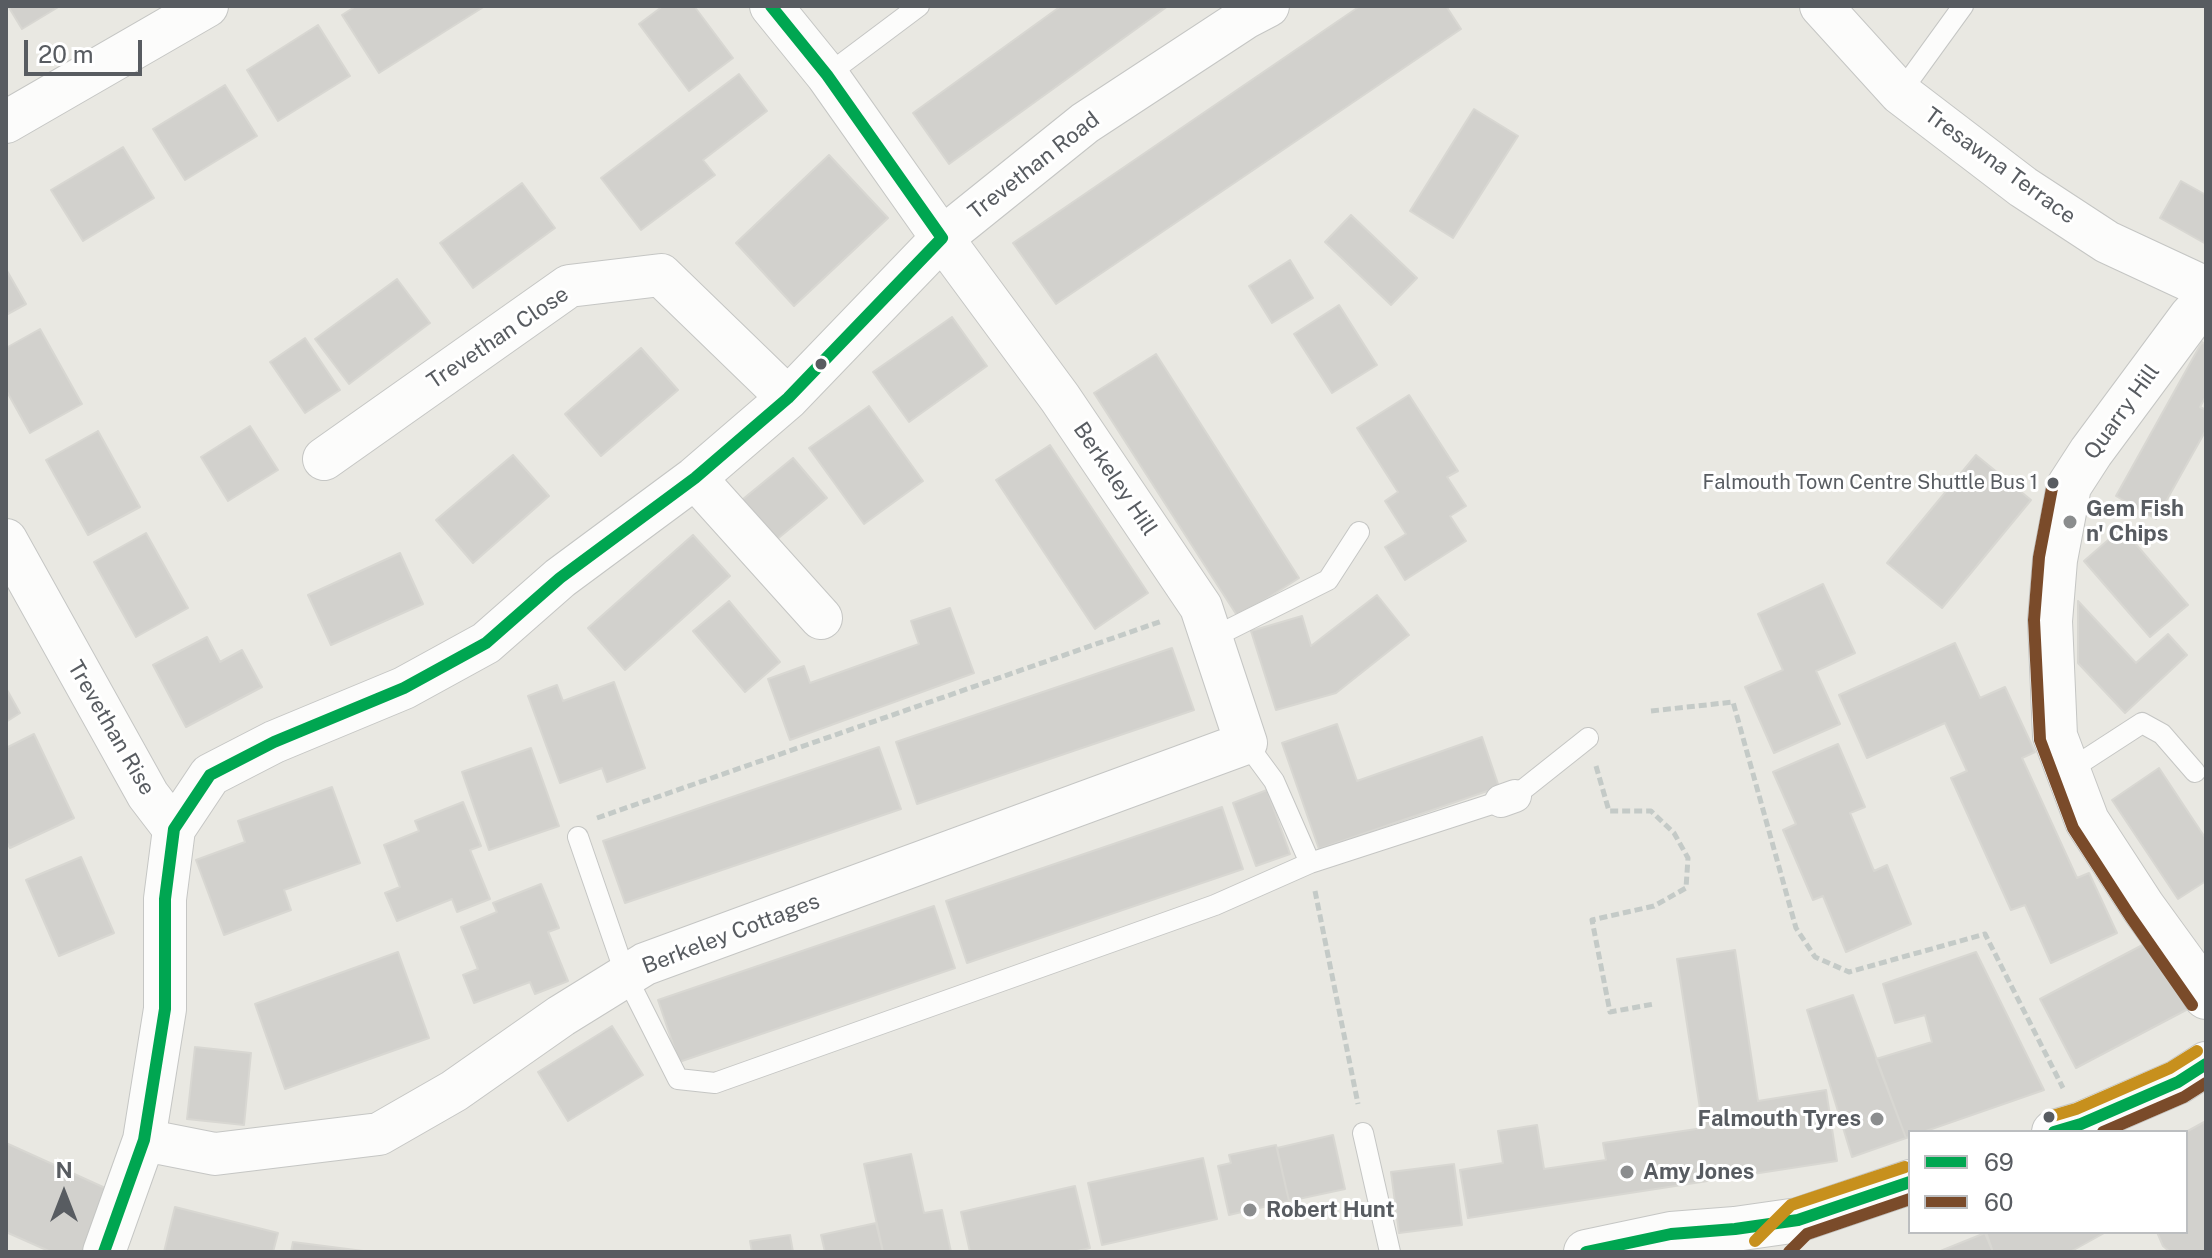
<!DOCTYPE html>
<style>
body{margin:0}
#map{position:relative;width:2212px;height:1258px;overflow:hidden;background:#e9e8e2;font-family:"Public Sans",sans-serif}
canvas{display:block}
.frame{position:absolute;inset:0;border:8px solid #585c61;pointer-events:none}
.legend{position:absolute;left:1908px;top:1130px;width:280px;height:104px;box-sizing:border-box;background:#fff;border:2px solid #bcbec0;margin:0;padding:10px 14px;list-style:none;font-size:24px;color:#585c61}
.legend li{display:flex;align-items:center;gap:16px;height:40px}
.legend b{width:40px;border:2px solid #bcbec0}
.north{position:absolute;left:24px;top:1154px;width:80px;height:80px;-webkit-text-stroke:6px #fff;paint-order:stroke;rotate:0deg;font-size:22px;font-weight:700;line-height:32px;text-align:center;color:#585c61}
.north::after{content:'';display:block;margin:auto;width:28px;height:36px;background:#585c61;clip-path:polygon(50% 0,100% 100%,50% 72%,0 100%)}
.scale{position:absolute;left:24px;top:40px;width:118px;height:36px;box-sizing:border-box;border:4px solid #585c61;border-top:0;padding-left:10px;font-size:24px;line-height:28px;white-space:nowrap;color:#585c61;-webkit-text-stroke:6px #fff;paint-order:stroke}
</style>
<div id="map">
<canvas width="2212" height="1258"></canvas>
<div class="frame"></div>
<ul class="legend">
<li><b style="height:10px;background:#00a651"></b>69</li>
<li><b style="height:10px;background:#7a4b2a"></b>60</li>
</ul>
<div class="north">N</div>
<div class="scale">20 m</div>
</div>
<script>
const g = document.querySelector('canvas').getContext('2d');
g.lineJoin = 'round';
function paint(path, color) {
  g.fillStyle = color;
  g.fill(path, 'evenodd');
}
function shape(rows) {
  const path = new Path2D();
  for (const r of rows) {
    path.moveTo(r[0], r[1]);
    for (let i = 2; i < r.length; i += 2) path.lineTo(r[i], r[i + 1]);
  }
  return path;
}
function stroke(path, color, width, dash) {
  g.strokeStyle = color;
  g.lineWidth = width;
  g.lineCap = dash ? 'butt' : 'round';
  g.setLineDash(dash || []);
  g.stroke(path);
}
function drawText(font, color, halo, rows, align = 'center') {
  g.font = font + ' "Public Sans",sans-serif';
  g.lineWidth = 6;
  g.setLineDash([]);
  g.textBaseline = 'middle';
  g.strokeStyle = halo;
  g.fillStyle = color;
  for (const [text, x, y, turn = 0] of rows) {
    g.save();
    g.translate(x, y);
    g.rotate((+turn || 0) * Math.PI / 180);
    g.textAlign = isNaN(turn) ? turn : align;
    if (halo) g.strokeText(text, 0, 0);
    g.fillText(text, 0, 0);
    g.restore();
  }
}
const building = shape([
 [8,6,60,6,22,29,8,6],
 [356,6,485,6,379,73,342,15,356,6],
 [663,6,694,6,733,58,689,91,639,24,663,6],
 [1061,6,1168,6,949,164,913,113,1061,6],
 [1360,6,1446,6,1461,29,1056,304,1013,243,1360,6],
 [318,25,350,76,278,121,247,70,318,25],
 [739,74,767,111,703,160,715,175,641,230,601,178,739,74],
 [225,85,257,136,185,180,153,129,225,85],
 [1474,109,1518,136,1453,238,1410,211,1474,109],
 [123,147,154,198,83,241,51,190,123,147],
 [829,155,888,218,794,306,736,243,829,155],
 [2181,181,2206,195,2206,244,2160,218,2181,181],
 [522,183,555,228,473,288,440,243,522,183],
 [1351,215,1417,278,1391,305,1325,242,1351,215],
 [1290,260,1313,298,1272,323,1249,286,1290,260],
 [6,269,26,304,6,315,6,269],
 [397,279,430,323,349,384,315,339,397,279],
 [1339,305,1377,365,1332,393,1294,334,1339,305],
 [952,317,987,366,909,422,873,372,952,317],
 [40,329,82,404,30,433,6,390,6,348,40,329],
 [305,338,340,390,305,413,270,362,305,338],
 [2202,342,2206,345,2206,396,2200,407,2206,410,2206,430,2156,519,2116,496,2202,342],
 [641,348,678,390,601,456,565,414,641,348],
 [1156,354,1299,578,1238,617,1094,393,1156,354],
 [1409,395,1458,471,1447,477,1466,506,1450,516,1466,541,1405,580,1385,547,1406,534,1385,501,1398,492,1357,428,1409,395],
 [869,406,923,481,864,524,809,448,869,406],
 [250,426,278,470,228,501,201,457,250,426],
 [98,431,140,507,88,535,46,460,98,431],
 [1050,445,1148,593,1095,629,996,480,1050,445],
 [513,455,549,496,473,563,436,520,513,455],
 [1976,455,2031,500,1942,608,1887,563,1976,455],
 [793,458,827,498,770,545,737,504,793,458],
 [2122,528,2188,605,2150,637,2084,561,2122,528],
 [146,533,188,608,136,637,94,562,146,533],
 [693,535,730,576,625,670,588,628,693,535],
 [400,553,423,604,331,645,308,595,400,553],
 [1823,584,1855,653,1816,671,1840,724,1774,753,1745,687,1783,670,1758,614,1823,584],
 [1377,595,1409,635,1336,693,1276,710,1251,631,1302,616,1311,646,1377,595],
 [729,601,780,662,745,692,693,631,729,601],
 [2078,601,2136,663,2168,634,2187,655,2125,713,2078,663,2078,601],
 [950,608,974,673,790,740,768,679,804,666,810,683,919,644,911,621,950,608],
 [207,637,220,662,242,650,262,687,186,727,153,665,207,637],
 [1955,643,1980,698,2005,687,2035,752,2022,758,2077,878,2089,873,2117,933,2051,963,2025,905,2011,910,1951,778,1967,771,1945,723,1867,758,1839,695,1955,643],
 [1172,648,1194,710,917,804,896,742,1172,648],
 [614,682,645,768,607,782,602,768,560,783,528,696,557,685,563,701,614,682],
 [6,688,20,713,6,722,6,688],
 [1337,724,1357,781,1482,737,1499,787,1319,849,1282,743,1337,724],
 [34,734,74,818,10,848,6,841,6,748,34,734],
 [1838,744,1865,807,1850,813,1874,871,1887,865,1911,924,1846,952,1823,896,1813,900,1783,830,1796,824,1773,772,1838,744],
 [879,747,901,809,625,903,603,841,879,747],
 [531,748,559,826,489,850,462,772,531,748],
 [2159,768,2206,839,2206,881,2178,899,2112,800,2159,768],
 [332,787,360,863,284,890,291,910,224,935,196,860,245,842,238,821,332,787],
 [1267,790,1290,854,1256,866,1233,803,1267,790],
 [463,802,481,846,470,850,490,899,457,912,452,899,397,921,385,893,400,887,384,845,419,831,415,821,463,802],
 [1222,807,1243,869,967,963,946,901,1222,807],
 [81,857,114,933,59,956,26,880,81,857],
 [541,884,559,928,548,932,568,981,535,994,530,982,474,1003,463,975,478,969,461,927,497,912,493,903,541,884],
 [934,906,955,968,679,1062,658,1000,934,906],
 [2152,940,2188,1009,2076,1068,2040,999,2152,940],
 [1735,950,1758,1101,1826,1090,1837,1161,1468,1218,1460,1170,1503,1163,1498,1131,1537,1125,1544,1169,1606,1160,1603,1143,1703,1128,1677,959,1735,950],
 [398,952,429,1038,285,1089,255,1004,398,952],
 [1976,952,2044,1090,1923,1132,1910,1132,1910,1137,1906,1138,1876,1059,1932,1042,1925,1015,1895,1023,1883,984,1976,952],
 [1853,995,1906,1138,1852,1157,1807,1010,1853,995],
 [612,1026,643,1075,568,1121,538,1072,612,1026],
 [195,1047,251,1053,244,1125,187,1119,195,1047],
 [2206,1121,2206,1252,2170,1252,2163,1246,2157,1232,2186,1232,2186,1132,2206,1121],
 [1333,1135,1345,1189,1289,1201,1277,1148,1333,1135],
 [6,1143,114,1192,86,1252,51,1252,6,1232,6,1143],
 [1276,1145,1289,1201,1229,1215,1218,1166,1231,1163,1229,1155,1276,1145],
 [911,1154,924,1213,942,1210,951,1252,883,1252,864,1164,911,1154],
 [1203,1158,1217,1219,1102,1245,1088,1183,1203,1158],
 [1454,1164,1462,1225,1399,1233,1391,1172,1454,1164],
 [1075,1186,1090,1248,1073,1252,970,1252,961,1212,1075,1186],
 [175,1207,278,1233,273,1252,164,1252,175,1207],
 [876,1223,883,1252,825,1252,821,1235,876,1223],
 [1986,1232,2106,1232,2070,1252,1993,1252,1986,1232],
 [1985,1233,1993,1252,1938,1252,1985,1233],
 [790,1235,793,1252,752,1252,750,1241,790,1235],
 [293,1242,371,1252,291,1252,293,1242]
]);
const path = shape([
 [1651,711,1733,702,1796,928,1815,957,1849,972,1985,934,2063,1088],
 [1596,766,1609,811,1651,811,1674,833,1688,858,1686,888,1654,906,1592,920,1610,1012,1654,1004],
 [597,818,1162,621],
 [1315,891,1358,1104]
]);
const service = shape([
 [827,75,919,6],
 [1900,93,1963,6],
 [1212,638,1328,580,1359,532],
 [1246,743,1274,781,1310,863],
 [2068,771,2142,723,2162,734,2195,772],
 [1515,796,1588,738],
 [578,837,626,976,678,1079,715,1083,1215,905,1310,863,1501,801],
 [1363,1133,1390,1252]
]);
const pedestrian = shape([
 [1501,801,1515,796]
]);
const minor = shape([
 [1821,6,1900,93,2023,187,2107,242,2206,288],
 [6,122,207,6],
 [324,459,569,286,661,275,788,398],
 [695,478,821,618],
 [6,540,148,795,174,829,165,899,165,1009,144,1140,104,1252],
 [174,829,210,775,274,742,404,688,486,643,560,578,695,478,788,398,942,238,1085,123,1245,18,1268,6],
 [144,1140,215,1154,379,1134,454,1091,561,1016,645,964,1246,743,1201,607,1060,398,942,238,827,75,771,6]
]);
const tertiary = shape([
 [2206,301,2191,317,2091,452,2069,486,2055,560,2050,621,2055,736,2087,821,2143,907,2196,980,2206,997],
 [2054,1132,2081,1124,2178,1082,2206,1064],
 [1586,1252,1671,1234,1735,1229,1798,1220,1910,1182]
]);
const bus1 = shape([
 [2054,1132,2081,1124,2178,1082,2206,1064],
 [104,1252,144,1140,165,1009,165,899,174,829,210,775,274,742,404,688,486,643,560,578,695,478,788,398,942,238,827,75,771,6],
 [1586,1252,1671,1234,1735,1229,1798,1220,1910,1182]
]);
const bus2 = shape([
 [2053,483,2039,557,2034,620,2040,740,2073,828,2130,916,2192,1005],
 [2103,1132,2184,1097,2206,1083],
 [1789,1252,1807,1234,1910,1199]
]);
const bus3 = shape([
 [2049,1117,2076,1109,2170,1068,2197,1051],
 [1755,1241,1791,1205,1905,1167]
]);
const markers = [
 [821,364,7,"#585c61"],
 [2053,483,7,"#585c61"],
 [2070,522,8,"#8b8d8e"],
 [2049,1117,7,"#585c61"],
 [1877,1119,8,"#8b8d8e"],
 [1627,1172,8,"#8b8d8e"],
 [1250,1210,8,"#8b8d8e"]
];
const busNames = [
 ["Falmouth Town Centre Shuttle Bus 1",2038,483]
];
const streetNames = [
 ["Trevethan Road",1034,166,-38],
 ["Tresawna Terrace",2000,166,36],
 ["Trevethan Close",498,338,-34],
 ["Quarry Hill",2122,412,-54],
 ["Berkeley Hill",1115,479,56],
 ["Trevethan Rise",111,728,60],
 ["Berkeley Cottages",731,934,-21]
];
const poiNames = [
 ["Gem Fish",2086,509],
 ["n' Chips",2086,534],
 ["Falmouth Tyres",1861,1119,"right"],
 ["Amy Jones",1643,1172],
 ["Robert Hunt",1266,1210]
];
paint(building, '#d2d1cd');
stroke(building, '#d8d7d2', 2);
stroke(service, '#c5c6c4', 22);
stroke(pedestrian, '#c5c6c4', 34);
stroke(minor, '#c5c6c4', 44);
stroke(tertiary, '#c5c6c4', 46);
stroke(path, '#c4cac7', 5, [8, 4]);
stroke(service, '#fcfcfb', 20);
stroke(pedestrian, '#fcfcfb', 32);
stroke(minor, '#fcfcfb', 42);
stroke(tertiary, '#fcfcfb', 44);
stroke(bus1, '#00a651', 12);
stroke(bus2, '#7a4b2a', 12);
stroke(bus3, '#c7901d', 12);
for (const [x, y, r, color] of markers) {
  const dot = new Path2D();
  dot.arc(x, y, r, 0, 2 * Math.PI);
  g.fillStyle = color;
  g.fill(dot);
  stroke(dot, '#fff', 3);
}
drawText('20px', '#585c61', '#fff', busNames, 'right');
drawText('22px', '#585c61', '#fff', streetNames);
drawText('bold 22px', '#585c61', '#fff', poiNames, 'left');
</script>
